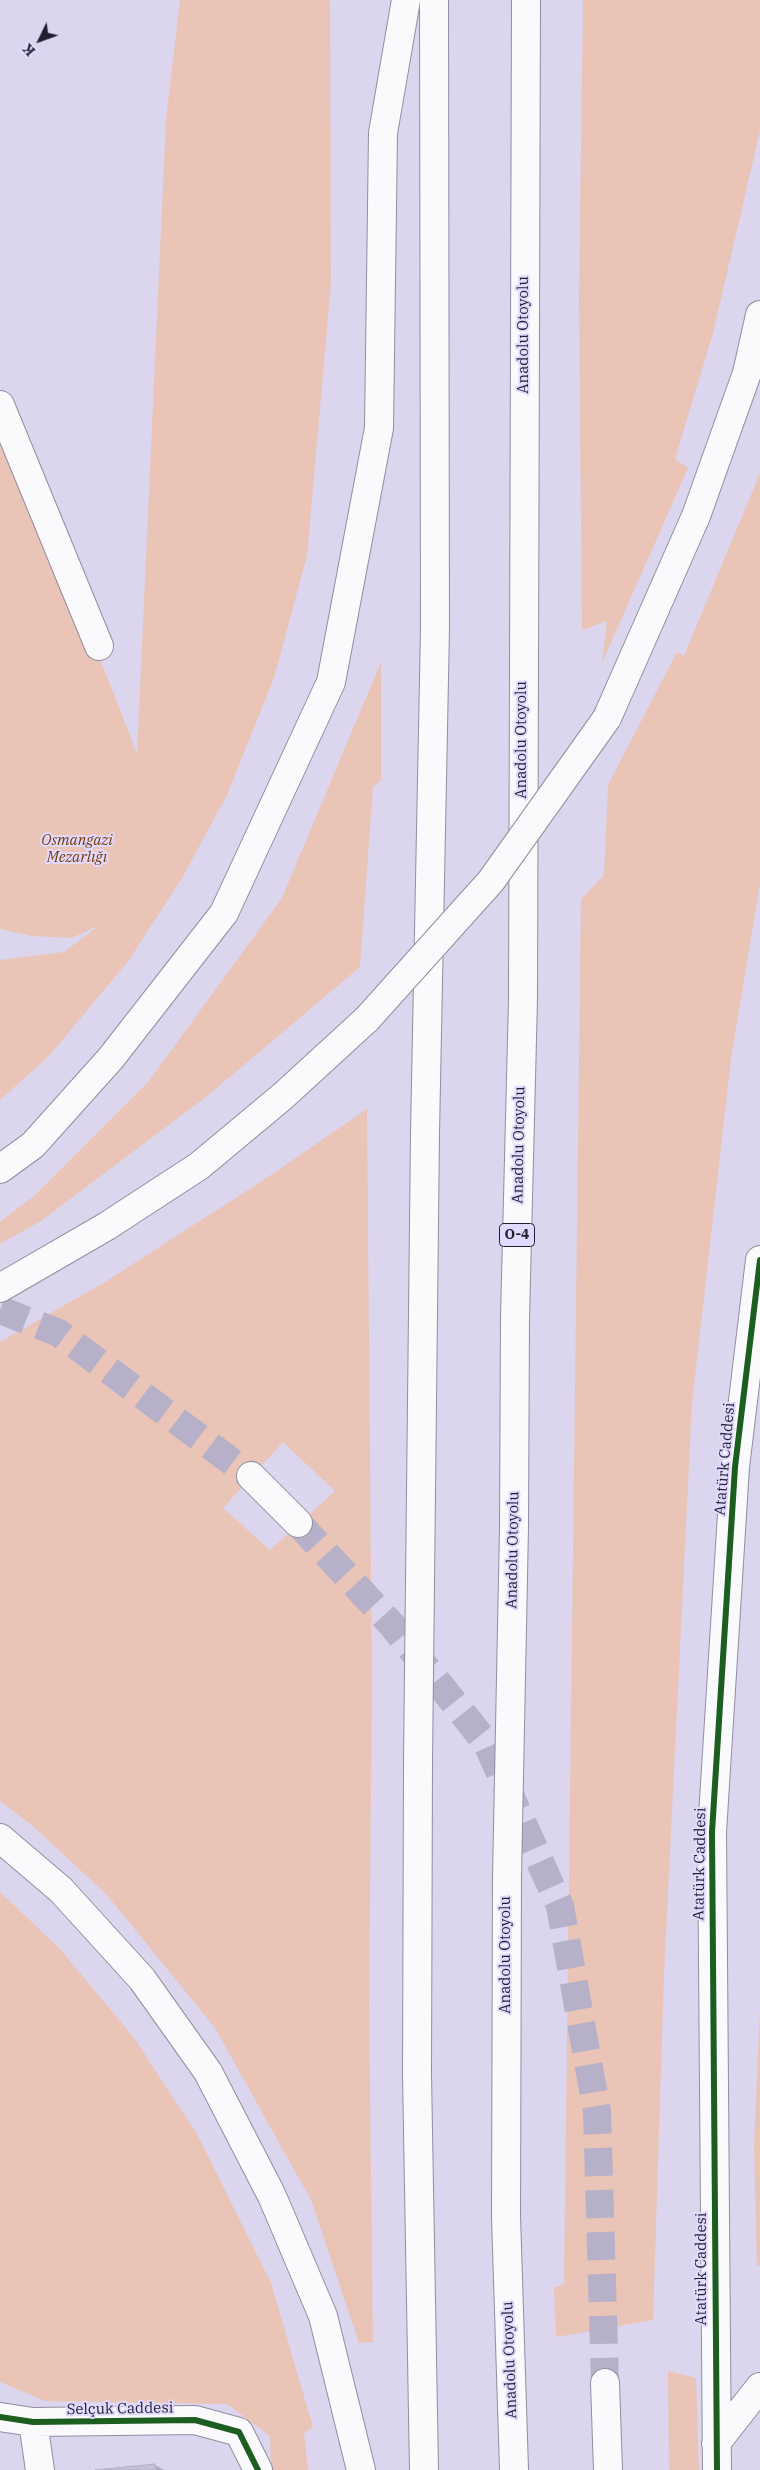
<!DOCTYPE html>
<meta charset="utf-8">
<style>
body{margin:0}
#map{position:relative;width:760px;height:2470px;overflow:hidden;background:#dbd6ee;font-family:"IBM Plex Serif",serif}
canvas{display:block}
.north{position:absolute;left:15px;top:15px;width:50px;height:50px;-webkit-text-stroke:4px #e2dafe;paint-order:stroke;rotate:228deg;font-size:14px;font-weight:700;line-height:20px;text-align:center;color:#221e2f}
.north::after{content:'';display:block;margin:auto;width:18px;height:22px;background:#221e2f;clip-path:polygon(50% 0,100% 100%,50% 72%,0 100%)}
</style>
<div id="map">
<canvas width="760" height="2470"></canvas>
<div class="north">K</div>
</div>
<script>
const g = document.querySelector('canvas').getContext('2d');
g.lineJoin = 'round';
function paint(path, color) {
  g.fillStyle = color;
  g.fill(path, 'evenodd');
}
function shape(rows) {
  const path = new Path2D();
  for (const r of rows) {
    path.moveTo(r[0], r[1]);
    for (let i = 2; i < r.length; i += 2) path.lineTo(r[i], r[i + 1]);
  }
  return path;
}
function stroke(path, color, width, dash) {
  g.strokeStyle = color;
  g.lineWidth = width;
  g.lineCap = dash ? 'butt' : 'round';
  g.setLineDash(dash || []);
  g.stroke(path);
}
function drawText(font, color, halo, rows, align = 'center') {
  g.font = font + ' "IBM Plex Serif",serif';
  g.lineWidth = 4;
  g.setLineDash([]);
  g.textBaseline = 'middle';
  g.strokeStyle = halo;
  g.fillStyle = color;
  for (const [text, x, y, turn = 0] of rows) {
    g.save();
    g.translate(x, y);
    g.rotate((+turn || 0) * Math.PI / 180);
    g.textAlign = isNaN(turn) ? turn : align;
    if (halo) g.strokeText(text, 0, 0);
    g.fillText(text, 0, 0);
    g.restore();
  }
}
const green = shape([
 [180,0,330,0,331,283,307,556,274,678,227,795,182,878,129,960,50,1055,0,1100,0,960,64,952,100,925,72,938,31,936,0,929,0,423,110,684,137,754,166,120],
 [583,0,760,0,760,131,713,333,675,459,688,468,602,663,607,621,582,630,579,297],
 [760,473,760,883,731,1059,692,1403,664,1975,653,2320,556,2337,554,2288,564,2284,581,899,604,875,608,785,677,652,684,656],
 [381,662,381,780,373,787,360,967,206,1097,41,1221,0,1244,0,1222,34,1196,149,1081,282,898],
 [367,1109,372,1684,369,2004,373,2342,359,2343,311,2200,215,2028,107,1895,34,1827,0,1801,0,1342,105,1282,262,1181],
 [283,1442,335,1491,270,1550,223,1508],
 [0,1892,60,1949,135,2039,198,2136,271,2283,313,2427,304,2433,308,2470,271,2470,270,2436,227,2404,45,2401,0,2382],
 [760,2010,760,2265,757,2266,754,2147],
 [668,2371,696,2378,699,2470,669,2470]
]);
const shadow = shape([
 [155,2465,164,2470,107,2470]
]);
const building = shape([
 [155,2464,156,2470,95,2470,155,2464]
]);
const highwayTunnel = shape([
 [0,1310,59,1333,251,1476],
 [298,1523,392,1625,487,1744,560,1906,597,2112,605,2383]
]);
const minor = shape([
 [0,405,99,646],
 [0,2417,33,2422,195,2420,239,2432,258,2470],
 [33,2422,40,2470],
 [716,2443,760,2387],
 [717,2470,712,1832,735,1467,760,1260]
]);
const highway = shape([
 [607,718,696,516,747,373,760,315],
 [0,1169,33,1145,111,1058,224,913,331,682,379,428,383,133,406,0],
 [0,1288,107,1226,199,1166,283,1096,367,1019],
 [251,1476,298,1523],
 [0,1838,61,1890,142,1979,208,2072,272,2196,323,2316,361,2470],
 [605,2383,608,2470],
 [424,2470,417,2074,418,1762,425,1133,435,628,434,0],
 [514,2470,506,2216,507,1877,514,1527,515,1318,523,999,526,0]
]);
const highwayBridge = shape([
 [367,1019,491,881,607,718]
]);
const cycleway = shape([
 [0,2417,33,2422,195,2420,239,2432,258,2470],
 [717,2470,712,1832,735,1467,760,1260]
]);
const shields = [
 [517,1235,35]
];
const shieldNames = [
 ["O-4",517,1235]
];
const streetNames = [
 ["Anadolu Otoyolu",524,335,-90],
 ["Anadolu Otoyolu",522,740,-90],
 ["Anadolu Otoyolu",519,1145,-89],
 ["Atatürk Caddesi",725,1459,-85],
 ["Anadolu Otoyolu",513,1550,-89],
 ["Atatürk Caddesi",700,1864,-89],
 ["Anadolu Otoyolu",506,1955,-90],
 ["Atatürk Caddesi",702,2269,-90],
 ["Anadolu Otoyolu",510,2360,-92],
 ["Selçuk Caddesi",120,2409,-1]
];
const parkNames = [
 ["Osmangazi",77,841],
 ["Mezarlığı",77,858]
];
paint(green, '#e9c4b7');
paint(shadow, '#0003');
paint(building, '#c6bfdc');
stroke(building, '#b4b0c3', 1);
stroke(highwayTunnel, '#b6b1c8', 28, [28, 14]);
stroke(minor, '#928da0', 30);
stroke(highway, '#928da0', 30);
stroke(minor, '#faf9fc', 28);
stroke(highway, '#faf9fc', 28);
stroke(highwayBridge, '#928da0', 30, []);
stroke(highwayBridge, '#faf9fc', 28);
stroke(cycleway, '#1b5e20', 6);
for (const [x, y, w] of shields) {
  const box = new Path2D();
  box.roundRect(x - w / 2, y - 11.5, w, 23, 4);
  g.fillStyle = '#e2dafe';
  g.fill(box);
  stroke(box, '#221e2f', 1);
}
drawText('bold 14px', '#221e2f', null, shieldNames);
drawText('15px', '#221e2f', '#e2dafe', streetNames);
drawText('italic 15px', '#743b06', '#e2dafe', parkNames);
</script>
